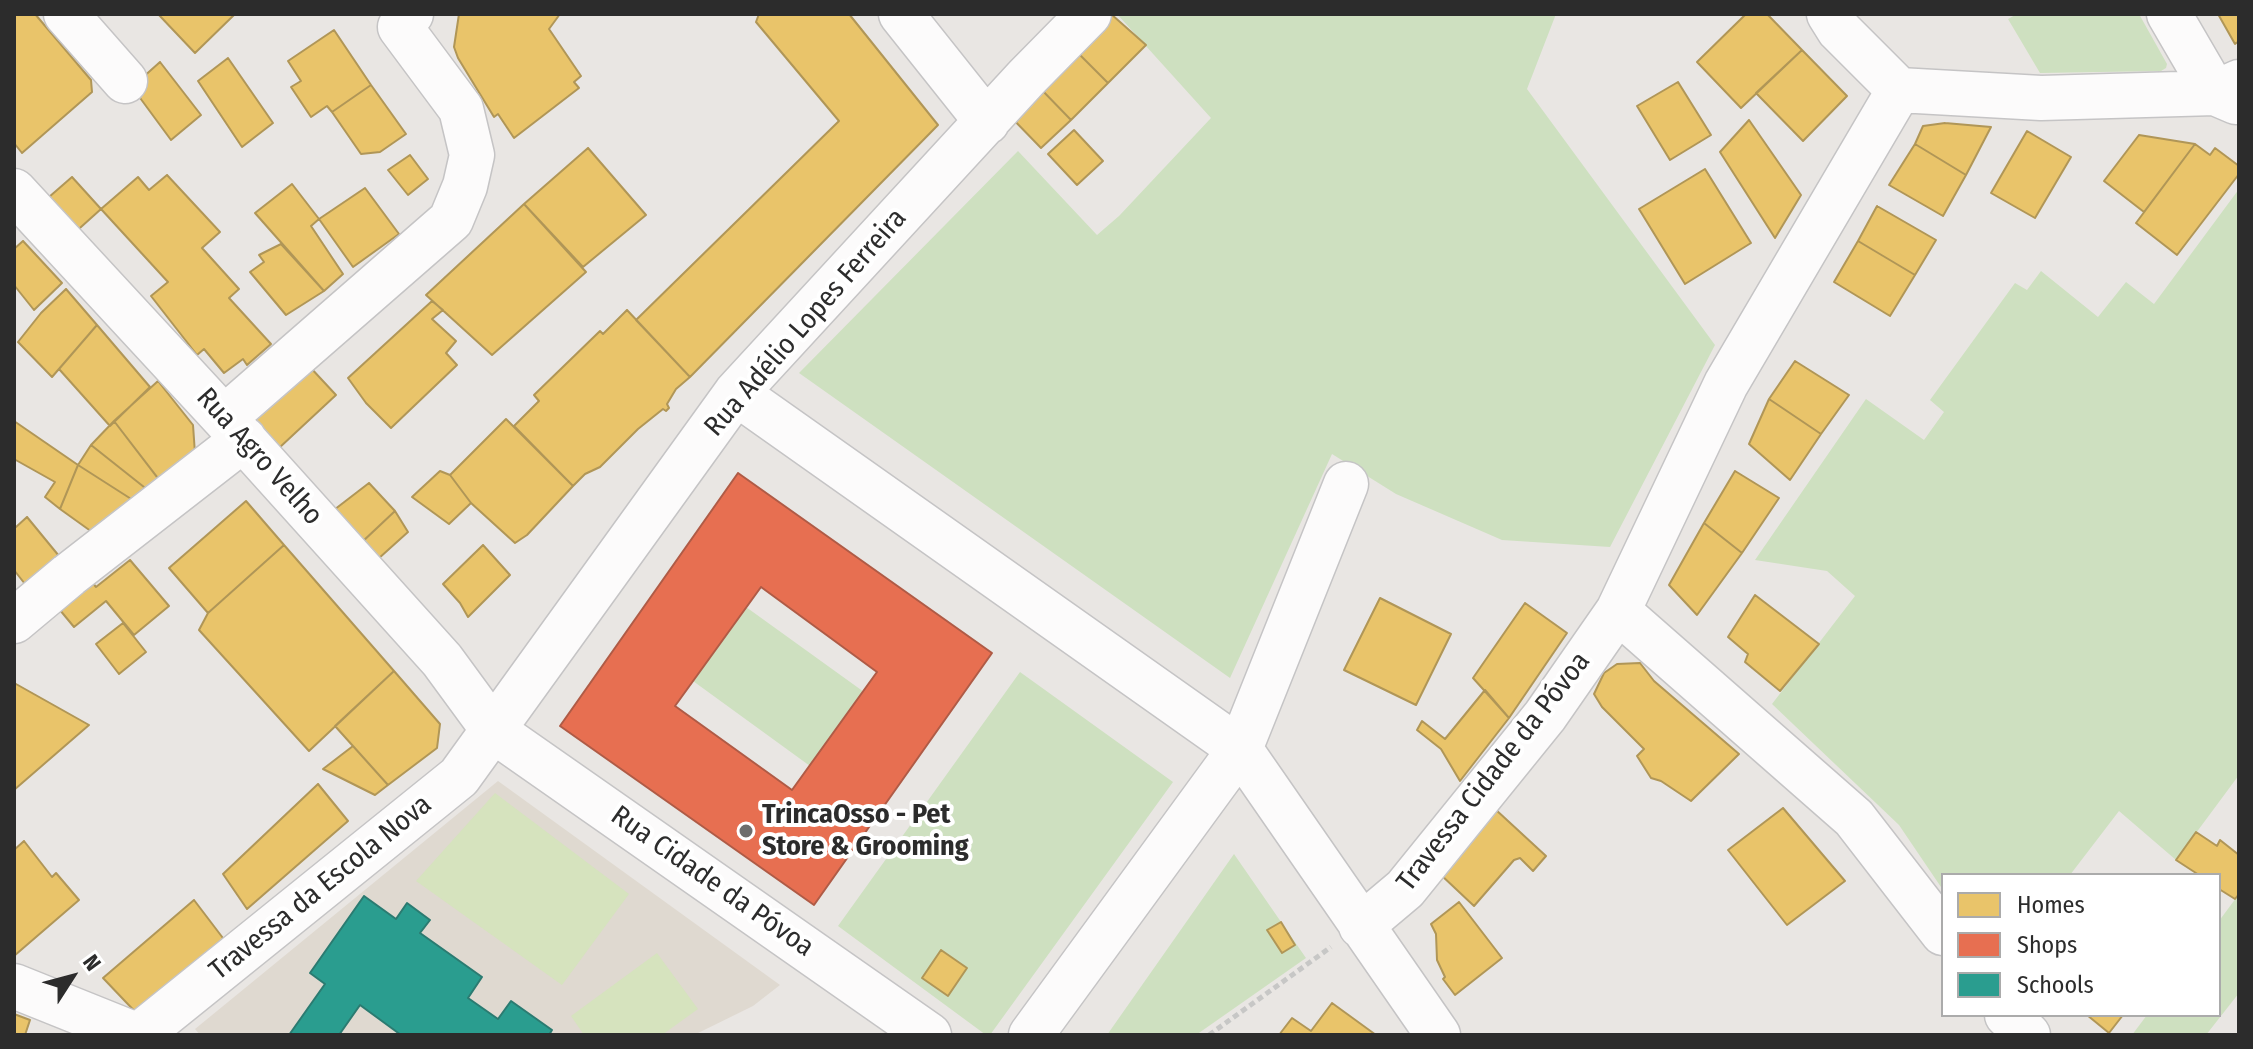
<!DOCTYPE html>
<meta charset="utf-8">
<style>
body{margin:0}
#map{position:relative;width:2253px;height:1049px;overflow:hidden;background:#e9e6e3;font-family:"Fira Sans Condensed",sans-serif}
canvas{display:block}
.frame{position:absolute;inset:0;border:16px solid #2c2c2c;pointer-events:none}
.legend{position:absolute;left:1941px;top:873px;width:280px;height:144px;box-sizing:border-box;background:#fff;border:2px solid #ababab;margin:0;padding:10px 14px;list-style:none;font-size:24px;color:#2c2c2c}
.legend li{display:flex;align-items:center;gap:16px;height:40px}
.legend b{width:40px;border:2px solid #ababab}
.north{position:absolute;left:32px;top:937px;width:80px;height:80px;-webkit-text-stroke:6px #fff;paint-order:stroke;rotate:54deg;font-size:22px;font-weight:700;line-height:32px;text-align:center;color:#2c2c2c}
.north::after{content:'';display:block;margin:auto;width:28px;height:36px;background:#2c2c2c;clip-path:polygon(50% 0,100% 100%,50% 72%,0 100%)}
</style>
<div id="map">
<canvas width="2253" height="1049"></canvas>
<div class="frame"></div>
<ul class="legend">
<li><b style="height:22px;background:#e9c46a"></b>Homes</li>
<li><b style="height:22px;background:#e76f51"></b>Shops</li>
<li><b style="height:22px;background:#2a9d8f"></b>Schools</li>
</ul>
<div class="north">N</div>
</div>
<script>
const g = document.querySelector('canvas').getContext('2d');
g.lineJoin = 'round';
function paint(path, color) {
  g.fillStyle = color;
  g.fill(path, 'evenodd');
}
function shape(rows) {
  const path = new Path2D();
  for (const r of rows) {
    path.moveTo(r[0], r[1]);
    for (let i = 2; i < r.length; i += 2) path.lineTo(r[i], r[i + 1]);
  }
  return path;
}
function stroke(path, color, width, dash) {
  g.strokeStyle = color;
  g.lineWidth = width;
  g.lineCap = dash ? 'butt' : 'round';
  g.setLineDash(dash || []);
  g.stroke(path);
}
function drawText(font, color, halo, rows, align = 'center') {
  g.font = font + ' "Fira Sans Condensed",sans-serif';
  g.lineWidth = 8;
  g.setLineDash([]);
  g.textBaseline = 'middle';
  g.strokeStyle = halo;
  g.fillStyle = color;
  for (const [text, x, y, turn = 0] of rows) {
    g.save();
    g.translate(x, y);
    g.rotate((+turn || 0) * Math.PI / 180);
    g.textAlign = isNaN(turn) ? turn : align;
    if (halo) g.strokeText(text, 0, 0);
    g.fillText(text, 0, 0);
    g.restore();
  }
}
const education = shape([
 [498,781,780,985,753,1006,694,1035,200,1035,195,1029]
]);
const green = shape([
 [1117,14,1556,14,1527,89,1715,345,1610,547,1502,540,1396,494,1332,454,1230,678,799,373,1018,151,1097,235,1119,216,1211,118],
 [2017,14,2139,14,2167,64,2166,68,2161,71,2040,73,2008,19],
 [2239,189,2239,775,2176,860,2119,811,2070,875,1943,875,1943,890,1899,825,1772,704,1855,596,1827,571,1755,560,1866,399,1924,440,1944,412,1930,400,2015,283,2027,290,2041,271,2098,317,2126,282,2154,304],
 [746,607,864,692,810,766,693,681],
 [1020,672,1173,782,990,1035,986,1035,838,926],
 [1234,854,1306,958,1196,1035,1107,1035],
 [2239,894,2239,993,2206,1035,2132,1035,2147,1015,2219,1015,2219,921]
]);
const pitch = shape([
 [495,793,629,894,562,985,416,881],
 [657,953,698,1009,662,1035,584,1035,571,1016]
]);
const homes = shape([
 [14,14,35,14,91,80,92,92,22,153,14,143,14,14],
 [158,14,235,14,195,53,158,14],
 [459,14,560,14,549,29,581,76,574,82,579,88,514,138,498,114,494,117,458,58,454,47,459,14],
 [759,14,849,14,938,125,690,377,636,320,839,121,756,22,759,14],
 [1111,14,1146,45,1108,83,1075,50,1111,14],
 [1746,14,1767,14,1802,50,1741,108,1697,62,1746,14],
 [2218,14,2239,14,2239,41,2235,44,2218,14],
 [334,30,371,85,332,112,327,106,311,117,291,87,301,81,288,61,334,30],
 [1075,50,1108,83,1071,120,1038,86,1075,50],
 [1802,50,1847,96,1803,141,1756,93,1802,50],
 [228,58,273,123,242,147,198,81,228,58],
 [160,62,201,115,171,140,132,87,160,62],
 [1678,82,1711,135,1670,160,1637,106,1678,82],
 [371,85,406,134,380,152,361,154,332,112,371,85],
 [1038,86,1071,120,1041,148,1008,114,1038,86],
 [1749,120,1801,195,1775,238,1720,152,1749,120],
 [1945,123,1991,127,1966,175,1915,144,1923,126,1945,123],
 [1074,130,1103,161,1077,185,1048,154,1074,130],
 [2027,131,2071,157,2035,218,1991,193,2027,131],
 [2139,135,2195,144,2144,212,2104,181,2139,135],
 [1915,144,1966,175,1943,216,1889,185,1915,144],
 [2195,144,2210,155,2215,148,2239,166,2239,174,2177,255,2136,223,2195,144],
 [588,148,646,215,583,267,524,204,588,148],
 [410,155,428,179,408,195,388,170,410,155],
 [1705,169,1751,243,1685,284,1639,209,1705,169],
 [167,175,220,232,202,248,239,289,229,298,271,344,247,365,243,359,224,373,204,349,197,355,151,296,168,282,101,209,138,177,149,190,167,175],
 [72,177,101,209,71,236,41,204,72,177],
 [292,184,319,219,311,226,343,274,324,291,255,213,292,184],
 [365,188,399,234,353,267,319,219,365,188],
 [524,204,586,272,492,355,426,295,524,204],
 [1877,206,1936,240,1915,275,1858,241,1877,206],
 [23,241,62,283,34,310,14,285,14,249,23,241],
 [1858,241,1915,275,1890,316,1834,282,1858,241],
 [281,244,324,291,286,315,250,272,264,262,259,255,281,244],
 [66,289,97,325,52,377,18,342,41,313,66,289],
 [432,301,443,310,432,319,456,341,446,353,457,365,391,428,366,403,348,378,432,301],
 [627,310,690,377,676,389,667,404,669,408,666,411,663,409,638,429,600,467,585,474,573,486,514,426,539,401,534,395,600,331,603,334,627,310],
 [97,325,150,387,110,426,59,369,97,325],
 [1795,361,1849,395,1821,434,1769,399,1795,361],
 [309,366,336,395,279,448,254,419,309,366],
 [158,381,193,425,196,468,166,489,114,421,158,381],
 [1769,399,1821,434,1790,480,1749,444,1769,399],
 [506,419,573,486,527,535,515,543,471,503,450,475,506,419],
 [14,421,78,465,60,509,45,497,55,482,14,459,14,421],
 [114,421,161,482,149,491,91,445,114,421],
 [91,445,149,491,139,504,78,465,91,445],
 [78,465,139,504,106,542,60,509,78,465],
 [440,471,450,475,471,503,449,524,412,497,440,471],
 [1735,471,1779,498,1742,553,1704,523,1735,471],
 [369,483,395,511,359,545,330,513,369,483],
 [246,501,284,545,208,613,169,568,246,501],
 [395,511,408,532,378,559,362,542,395,511],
 [27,517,59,556,25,584,14,570,14,525,16,527,27,517],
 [1704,523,1742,553,1697,615,1669,585,1704,523],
 [284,545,394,671,309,751,199,630,208,613,284,545],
 [483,545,510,575,468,617,460,603,443,584,483,545],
 [130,560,169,606,134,635,106,601,74,627,50,598,83,571,96,587,130,560],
 [1755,595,1819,644,1780,691,1745,662,1748,654,1728,637,1755,595],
 [1380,598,1451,634,1416,705,1344,670,1380,598],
 [1525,603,1567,633,1509,718,1473,678,1525,603],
 [123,623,146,652,119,674,96,644,123,623],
 [1640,663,1654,681,1739,754,1691,801,1661,781,1651,778,1637,756,1644,749,1602,707,1594,694,1604,673,1617,664,1640,663],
 [394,671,440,724,437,748,388,785,335,726,394,671],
 [16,684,89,725,14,790,14,685,16,684],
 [1485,690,1509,718,1460,781,1441,749,1417,730,1422,721,1445,739,1485,690],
 [353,746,388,785,375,795,323,769,353,746],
 [318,784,348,821,247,909,223,874,318,784],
 [1783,808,1845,881,1787,925,1728,850,1783,808],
 [1495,809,1546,856,1533,871,1520,858,1514,860,1474,906,1440,874,1495,809],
 [2196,832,2217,846,2220,840,2239,855,2239,894,2235,899,2219,889,2219,875,2199,875,2176,860,2196,832],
 [24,841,52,877,56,873,79,900,14,956,14,850,24,841],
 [194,900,229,946,143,1020,103,978,194,900],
 [1459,902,1502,958,1455,995,1443,979,1445,977,1437,960,1436,934,1431,924,1459,902],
 [1281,922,1295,945,1282,953,1267,930,1281,922],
 [941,950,967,968,948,996,922,978,941,950],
 [1332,1003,1376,1035,1279,1035,1292,1018,1311,1031,1332,1003],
 [14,1014,30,1020,25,1035,14,1035,14,1014],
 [2087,1015,2123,1015,2109,1033,2087,1015]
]);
const shops = shape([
 [738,473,992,653,814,905,560,726,738,473],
 [761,587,877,672,792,790,675,706,761,587]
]);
const schools = shape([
 [364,896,396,919,407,903,430,920,420,933,482,977,468,998,498,1019,511,1001,552,1030,549,1035,401,1035,360,1005,339,1035,289,1035,325,984,310,973,364,896]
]);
const path = shape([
 [1209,1035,1331,947]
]);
const minor = shape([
 [66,14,125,81],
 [901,14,987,122],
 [1829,14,1839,30,1899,90,2041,98,2215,93,2239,82],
 [2169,14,2215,93,2236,102],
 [1899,90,1726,384,1618,611,1854,818,1943,933],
 [14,191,224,418,442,660,494,731,929,1035],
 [736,393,1240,749,1438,1035],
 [224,418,451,220,465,186,472,155,461,109,400,27,411,14],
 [14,621,69,575,244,439],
 [1361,926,1405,889,1545,716,1618,611],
 [14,986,136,1035],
 [2007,1015,2028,1035],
 [139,1035,459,777,736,393,1027,77,1089,14],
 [1031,1035,1240,749,1346,484]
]);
const markers = [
 [746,831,8,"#6e6d6c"]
];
const streetNames = [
 ["Rua Adélio Lopes Ferreira",806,323,-49],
 ["Rua Agro Velho",259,457,48],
 ["Travessa Cidade da Póvoa",1494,772,-52],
 ["Rua Cidade da Póvoa",712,882,35],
 ["Travessa da Escola Nova",321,888,-39]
];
const poiNames = [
 ["TrincaOsso - Pet",762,815],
 ["Store & Grooming",762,847]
];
paint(education, '#dfd9d0');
paint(green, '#cee0c0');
paint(pitch, '#d6e3be');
paint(homes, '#e9c46a');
stroke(homes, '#b09657', 2);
paint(shops, '#e76f51');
stroke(shops, '#af5b46', 2);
paint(schools, '#2a9d8f');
stroke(schools, '#2b7b71', 2);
stroke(minor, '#c5c4c5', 47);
stroke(path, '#c7c7c6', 5, [6, 4]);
stroke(minor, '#fcfbfb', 44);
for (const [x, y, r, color] of markers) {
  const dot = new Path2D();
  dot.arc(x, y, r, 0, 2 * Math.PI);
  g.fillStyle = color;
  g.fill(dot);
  stroke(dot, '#fff', 3);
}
drawText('28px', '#2c2c2c', '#fff', streetNames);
drawText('bold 28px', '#2c2c2c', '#fff', poiNames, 'left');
</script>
